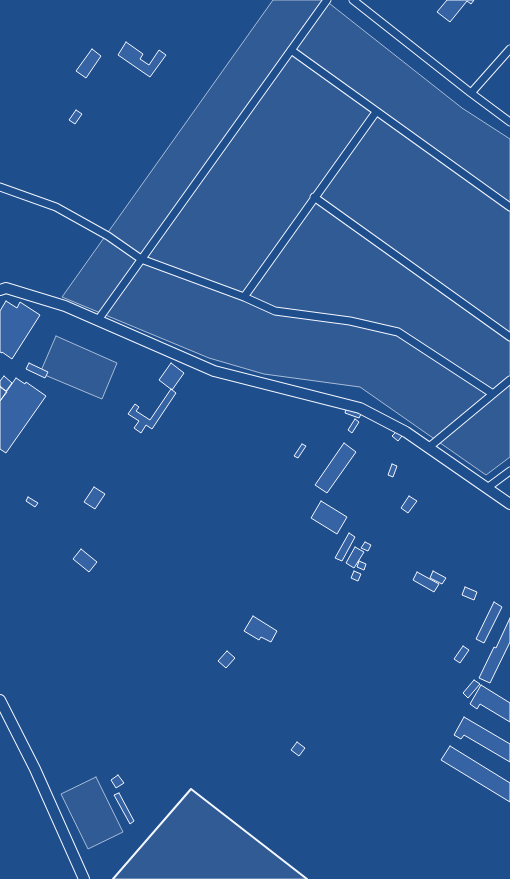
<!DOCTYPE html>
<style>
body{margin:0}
canvas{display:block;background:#1f4e8c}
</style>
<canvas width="510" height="879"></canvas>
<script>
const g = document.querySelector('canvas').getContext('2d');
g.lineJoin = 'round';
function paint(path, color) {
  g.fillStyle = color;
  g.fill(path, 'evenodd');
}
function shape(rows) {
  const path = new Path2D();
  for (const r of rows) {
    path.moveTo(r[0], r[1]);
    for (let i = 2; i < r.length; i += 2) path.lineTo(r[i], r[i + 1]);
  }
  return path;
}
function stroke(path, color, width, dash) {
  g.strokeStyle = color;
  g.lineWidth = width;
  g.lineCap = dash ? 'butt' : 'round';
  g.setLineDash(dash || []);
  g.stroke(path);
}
const green = shape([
 [273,0,325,0,462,108,510,139,510,457,486,475,360,387,264,374,209,358,62,297,273,0],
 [56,336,117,363,102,399,40,373,56,336],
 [96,777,123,832,88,849,61,794,96,777],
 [191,789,307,879,113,879,191,789]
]);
const building = shape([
 [447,0,474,0,471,4,467,1,450,22,437,12,447,0],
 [126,42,143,54,140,59,149,65,159,50,166,55,150,77,118,55,126,42],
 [92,49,101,56,86,78,76,71,92,49],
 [76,110,82,114,75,124,69,120,76,110],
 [6,301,17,308,20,302,40,315,12,359,2,352,2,353,0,352,0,311,6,301],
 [29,363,48,372,45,378,26,369,29,363],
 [171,363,184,373,172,390,159,380,171,363],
 [4,376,12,383,6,391,0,386,0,381,4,376],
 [16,378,25,384,26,382,46,396,6,453,0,449,0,401,16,378],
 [0,387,7,392,0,401,0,387],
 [171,389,176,393,152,429,146,425,141,433,134,428,139,421,128,414,135,404,139,407,136,411,150,420,171,389],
 [346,409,361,414,359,418,345,413,346,409],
 [355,419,359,422,352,433,348,430,355,419],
 [397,431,402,436,398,441,392,436,397,431],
 [344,443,356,452,327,493,315,485,344,443],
 [302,444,306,446,298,458,294,456,302,444],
 [392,464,397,466,393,477,388,475,392,464],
 [94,487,105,494,95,509,84,502,94,487],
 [409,496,417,501,408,513,401,508,409,496],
 [28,497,38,503,35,507,26,501,28,497],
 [321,501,347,517,337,534,311,518,321,501],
 [349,533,355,537,342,561,335,558,349,533],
 [365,542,371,545,368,551,361,548,365,542],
 [355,547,364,552,354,568,346,563,355,547],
 [81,549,97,562,89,572,73,559,81,549],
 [359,561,366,564,364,570,357,567,359,561],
 [354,571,361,574,358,581,351,578,354,571],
 [433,571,446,578,442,584,430,578,433,571],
 [417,572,439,584,434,592,413,580,417,572],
 [465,587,477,592,474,600,462,595,465,587],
 [494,602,502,607,484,643,476,639,494,602],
 [253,616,277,631,271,642,261,637,259,640,244,631,253,616],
 [510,618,510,642,490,683,479,678,494,647,496,648,510,618],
 [463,646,469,650,460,663,454,659,463,646],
 [227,651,235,658,226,668,218,661,227,651],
 [474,680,480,684,468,698,463,693,474,680],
 [481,685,510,703,510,722,480,704,477,709,470,704,481,685],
 [464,717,510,744,510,762,464,735,461,739,454,735,464,717],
 [297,742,305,748,299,756,291,750,297,742],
 [450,746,510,783,510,802,441,760,450,746],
 [118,775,124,783,116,788,111,780,118,775],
 [119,793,134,821,130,824,114,795,119,793]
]);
const street = shape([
 [353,0,471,93,510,122],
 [291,50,510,207],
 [471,93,510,49],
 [0,187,56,207,108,236,141,259,244,297,275,311,350,321,398,332,493,394],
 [314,197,510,337],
 [244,297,376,112],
 [98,320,327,0],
 [428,448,510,380],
 [487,488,510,471]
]);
const secondary = shape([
 [0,290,6,288,65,306,214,371,360,408,406,432,510,504],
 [0,700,35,769,84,879]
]);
const wall = shape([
 [113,879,191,789,307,879]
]);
paint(green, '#305b95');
stroke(green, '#a8bbd7', 1);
paint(building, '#3563a3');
stroke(building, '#f2f6ff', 1);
stroke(street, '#f2f6ff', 9);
stroke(secondary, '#f2f6ff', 12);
stroke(street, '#1f4e8c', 7);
stroke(secondary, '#1f4e8c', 10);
stroke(wall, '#f2f6ff', 2);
</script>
